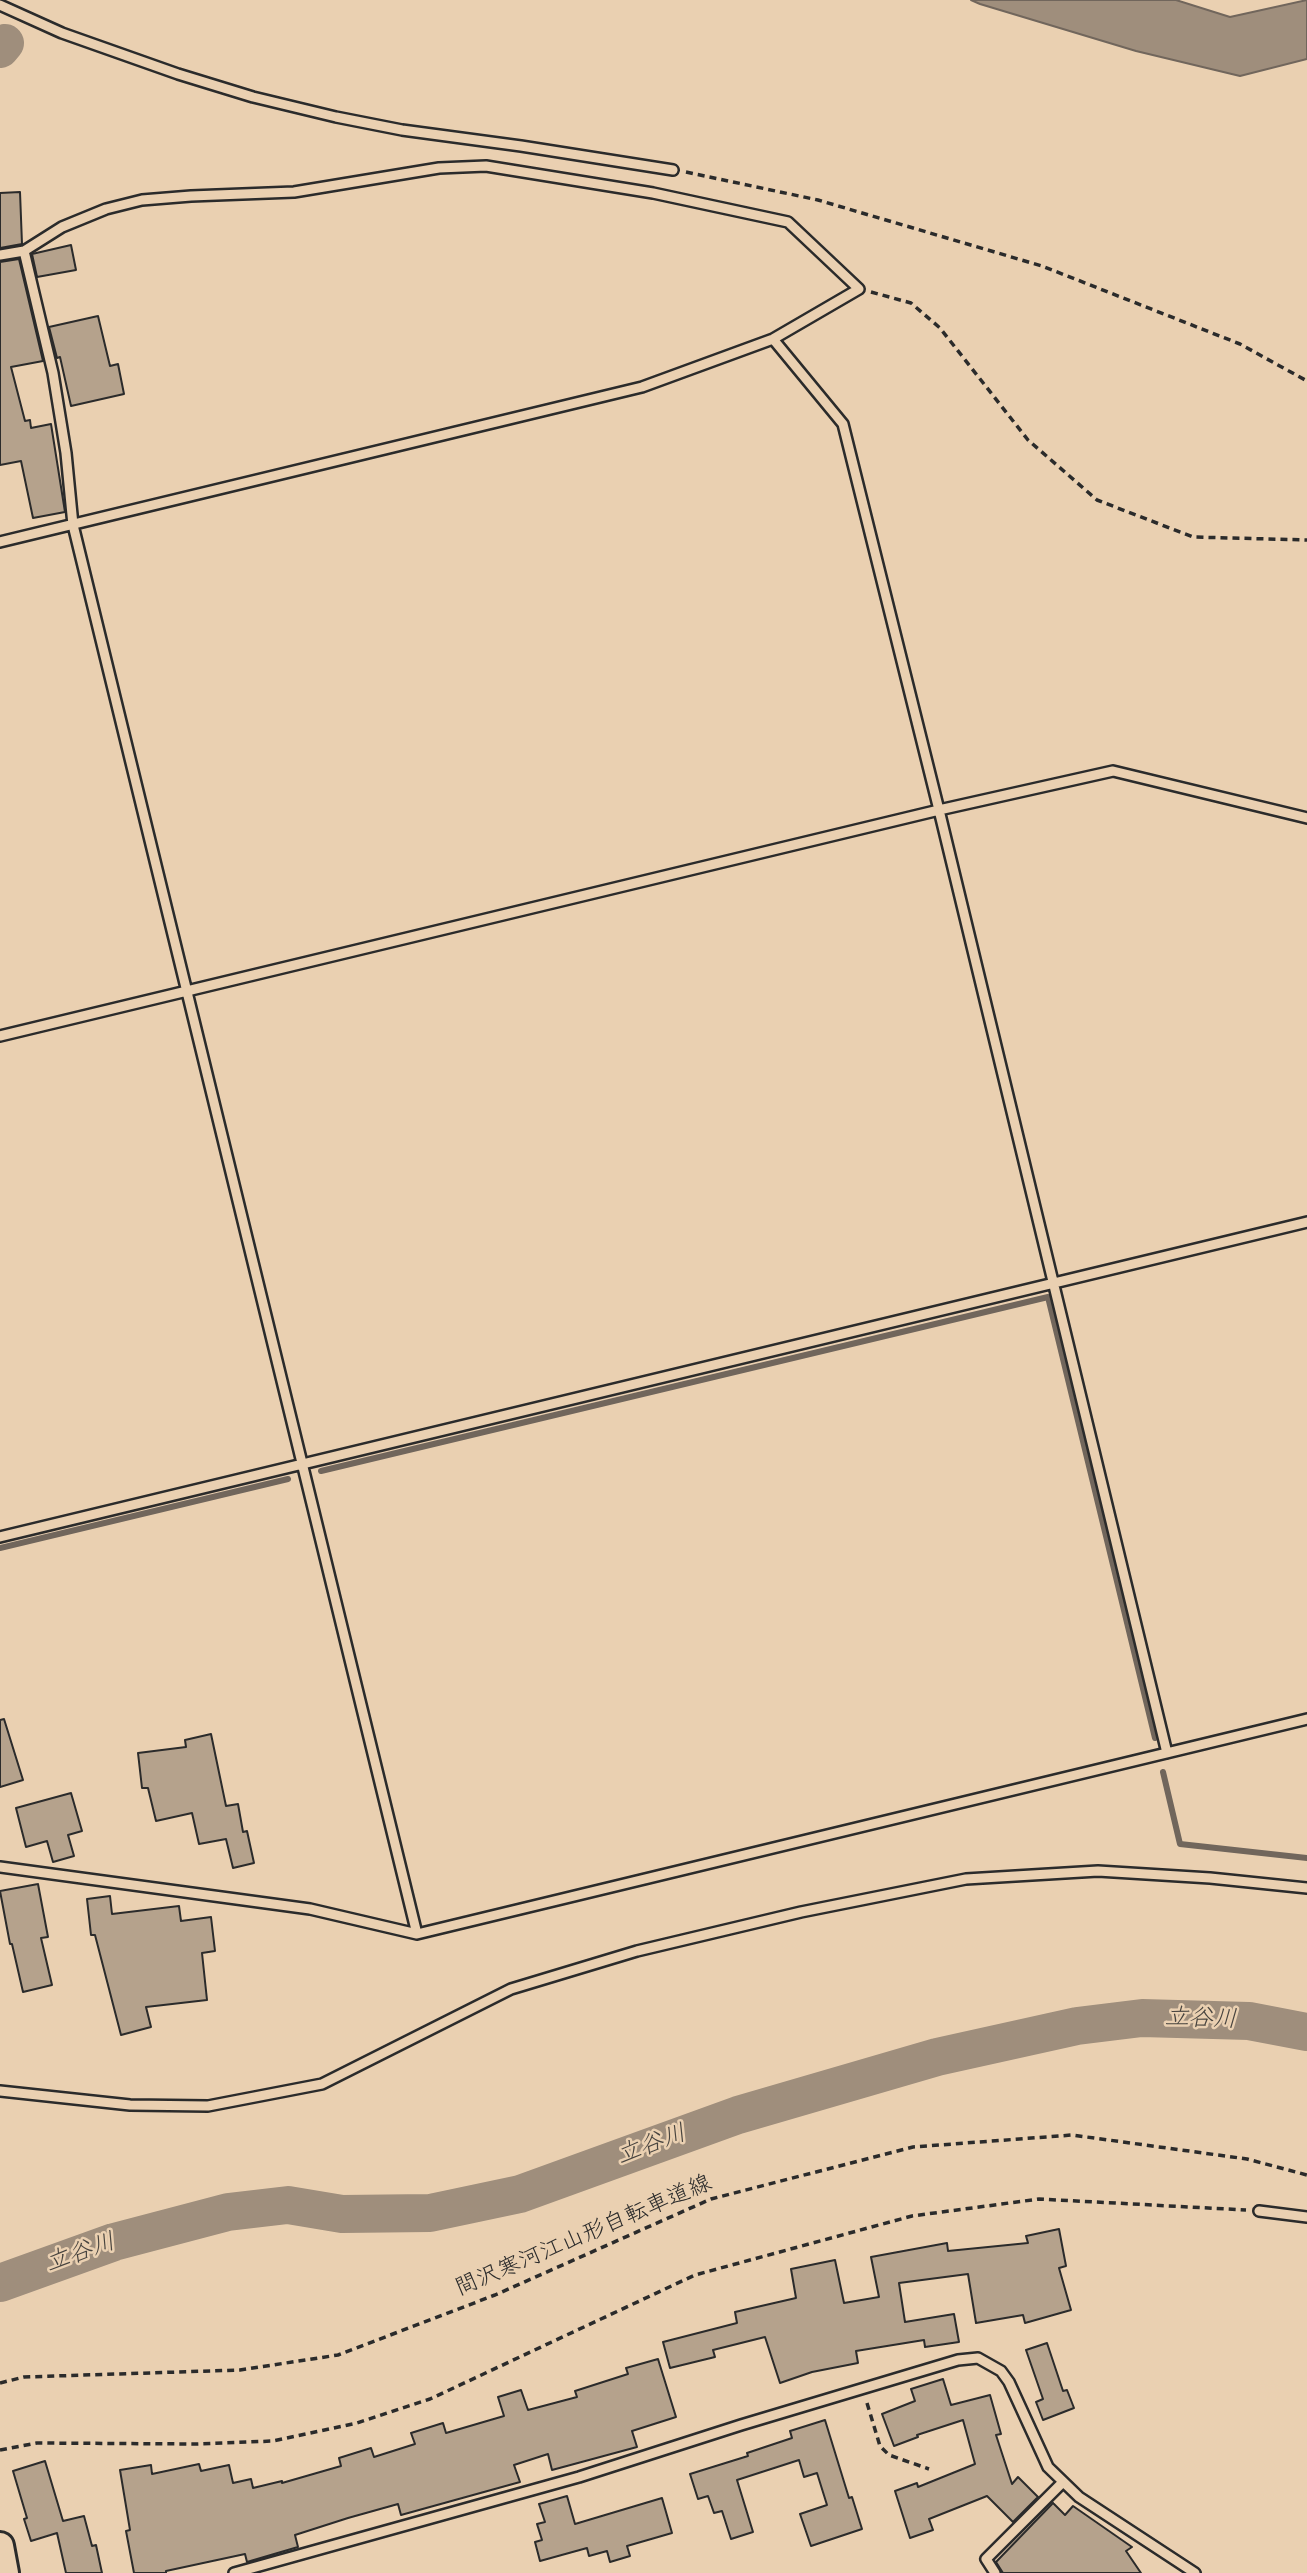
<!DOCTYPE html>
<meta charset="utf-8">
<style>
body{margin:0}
canvas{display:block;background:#ead0b1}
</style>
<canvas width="1307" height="2573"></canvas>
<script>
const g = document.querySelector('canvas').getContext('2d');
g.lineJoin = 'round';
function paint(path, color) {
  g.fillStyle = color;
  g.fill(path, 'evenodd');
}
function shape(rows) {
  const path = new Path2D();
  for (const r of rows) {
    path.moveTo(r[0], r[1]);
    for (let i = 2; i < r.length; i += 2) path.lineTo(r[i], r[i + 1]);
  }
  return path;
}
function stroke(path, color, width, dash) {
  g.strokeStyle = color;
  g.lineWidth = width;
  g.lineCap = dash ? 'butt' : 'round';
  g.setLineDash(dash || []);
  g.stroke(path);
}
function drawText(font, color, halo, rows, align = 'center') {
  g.font = font + ' Mynerve,"Klee One",sans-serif';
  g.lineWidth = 5;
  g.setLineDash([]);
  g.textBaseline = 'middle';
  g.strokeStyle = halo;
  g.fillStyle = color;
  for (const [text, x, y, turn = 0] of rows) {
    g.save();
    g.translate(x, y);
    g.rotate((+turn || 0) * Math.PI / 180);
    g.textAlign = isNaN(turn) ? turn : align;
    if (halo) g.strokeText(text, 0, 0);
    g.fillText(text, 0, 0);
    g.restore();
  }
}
const water = shape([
 [971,0,1176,0,1230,17,1307,0,1307,59,1240,76,1136,51,980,4,971,0]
]);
const stream = shape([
 [321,1471,1048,1297,1155,1738],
 [0,1548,288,1479],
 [1163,1772,1180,1844,1307,1858]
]);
const river = shape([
 [0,49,5,43],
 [0,2283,114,2242,228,2212,288,2205,342,2214,430,2213,520,2194,738,2115,937,2057,1077,2026,1142,2018,1249,2021,1307,2032]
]);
const building = shape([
 [20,192,22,244,0,248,0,193,20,192],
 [71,245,76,270,37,277,32,254,71,245],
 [19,259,43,361,11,367,25,421,30,420,31,428,51,424,65,512,33,518,21,461,0,465,0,262,19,259],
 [98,316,110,366,118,364,124,394,71,406,60,357,57,358,49,327,98,316],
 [4,1719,23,1780,0,1787,0,1720,4,1719],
 [211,1734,226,1806,238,1804,243,1832,247,1831,254,1863,233,1868,226,1839,199,1844,192,1813,156,1821,148,1788,142,1788,138,1753,186,1747,185,1740,211,1734],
 [71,1793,82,1831,68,1835,74,1856,53,1862,47,1841,26,1847,16,1808,71,1793],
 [38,1884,48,1937,41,1938,52,1985,23,1992,12,1944,10,1944,0,1891,38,1884],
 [110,1896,112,1914,179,1906,181,1921,211,1917,215,1951,202,1953,207,2000,146,2007,151,2027,121,2035,95,1935,91,1935,87,1899,110,1896],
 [1059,2229,1066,2266,1059,2268,1071,2310,1025,2323,1023,2315,976,2323,968,2274,899,2283,905,2322,954,2314,959,2342,925,2347,924,2340,856,2351,858,2363,812,2372,780,2383,765,2337,713,2350,715,2357,670,2368,663,2342,737,2323,735,2312,796,2298,791,2269,835,2260,844,2303,879,2297,871,2257,947,2243,948,2251,1028,2243,1026,2236,1059,2229],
 [1047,2343,1063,2391,1067,2390,1074,2408,1043,2420,1036,2402,1043,2399,1026,2350,1047,2343],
 [658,2359,676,2417,632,2431,637,2447,552,2470,548,2454,514,2465,520,2482,401,2515,398,2504,348,2518,295,2535,298,2547,247,2562,245,2554,166,2571,166,2573,134,2573,126,2531,130,2530,120,2470,151,2465,152,2474,199,2464,201,2471,229,2465,233,2483,251,2479,253,2488,282,2481,282,2483,341,2466,339,2458,371,2448,374,2457,415,2444,411,2433,443,2423,446,2433,504,2416,498,2397,521,2390,528,2410,577,2397,575,2391,628,2374,626,2368,658,2359],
 [943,2379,951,2405,990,2395,1001,2434,996,2435,1012,2484,1018,2477,1038,2497,1013,2522,987,2496,929,2519,933,2530,910,2538,895,2491,917,2483,918,2487,975,2464,963,2420,917,2435,918,2437,894,2446,882,2414,915,2401,911,2389,943,2379],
 [825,2420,849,2498,852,2497,862,2529,811,2546,800,2514,827,2505,817,2473,804,2477,799,2460,737,2480,753,2532,731,2539,722,2511,714,2513,708,2496,698,2499,690,2474,748,2456,747,2453,792,2438,790,2431,825,2420],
 [45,2461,63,2521,84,2516,92,2546,96,2545,102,2573,66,2573,57,2533,31,2541,24,2519,27,2518,13,2471,45,2461],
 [567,2496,575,2524,662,2498,672,2533,627,2546,630,2556,610,2562,607,2551,589,2556,587,2548,540,2561,535,2542,542,2540,537,2524,545,2522,539,2504,567,2496],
 [1053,2503,1065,2515,1073,2506,1132,2547,1126,2551,1141,2573,1003,2573,996,2562,1053,2503]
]);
const path = shape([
 [686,172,818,200,1042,266,1240,344,1307,381],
 [871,292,911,303,940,328,1028,440,1097,500,1193,537,1307,540],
 [0,2383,24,2377,240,2370,338,2355,495,2295,711,2199,913,2147,1072,2135,1247,2159,1307,2175],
 [867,2403,880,2446,889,2455,929,2469],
 [0,2450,37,2443,197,2444,273,2441,357,2423,430,2399,695,2275,912,2216,1039,2199,1246,2210]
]);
const lane = shape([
 [0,5,62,33,178,74,253,97,336,117,402,130,521,146,673,170],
 [24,251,53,373,66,453,73,525,417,1934],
 [0,255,24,251,62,227,106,209,142,200,191,196,294,192,439,168,486,166,653,193,788,222,859,289,773,339,642,387,0,542],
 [773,339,843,424,939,810,1167,1753],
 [0,1036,939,810,1113,771,1307,818],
 [0,1537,1307,1222],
 [0,1867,310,1909,417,1934,1307,1719],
 [0,2091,130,2105,208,2106,322,2084,511,1989,637,1951,801,1912,966,1879,1098,1871,1210,1878,1307,1888],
 [1259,2211,1307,2217],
 [234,2573,579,2477,741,2425,958,2360,978,2358,1001,2371,1009,2382,1048,2467,1079,2497,1195,2573],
 [995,2573,986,2559,1063,2482]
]);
const secondary = shape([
 [0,2546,5,2573]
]);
const streetNames = [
 ["間沢寒河江山形自転車道線",584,2237,-23]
];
const waterNames = [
 ["立谷川",1201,2020,2],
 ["立谷川",652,2146,-20],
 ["立谷川",81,2254,-19]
];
paint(water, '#9f8e7c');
stroke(water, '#71665c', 2);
stroke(stream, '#71665c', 6);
stroke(river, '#9f8e7c', 38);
paint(building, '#b5a28c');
stroke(building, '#2b2b2b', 2);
stroke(lane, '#2b2b2b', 14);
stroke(secondary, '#2b2b2b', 32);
stroke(path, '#2b2b2b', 3.5, [7, 5]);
stroke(lane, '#ead0b1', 9);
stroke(secondary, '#ead0b1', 26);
drawText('23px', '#2b2b2b', '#ead0b1', streetNames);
drawText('italic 24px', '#48443f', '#ead0b1', waterNames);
</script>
